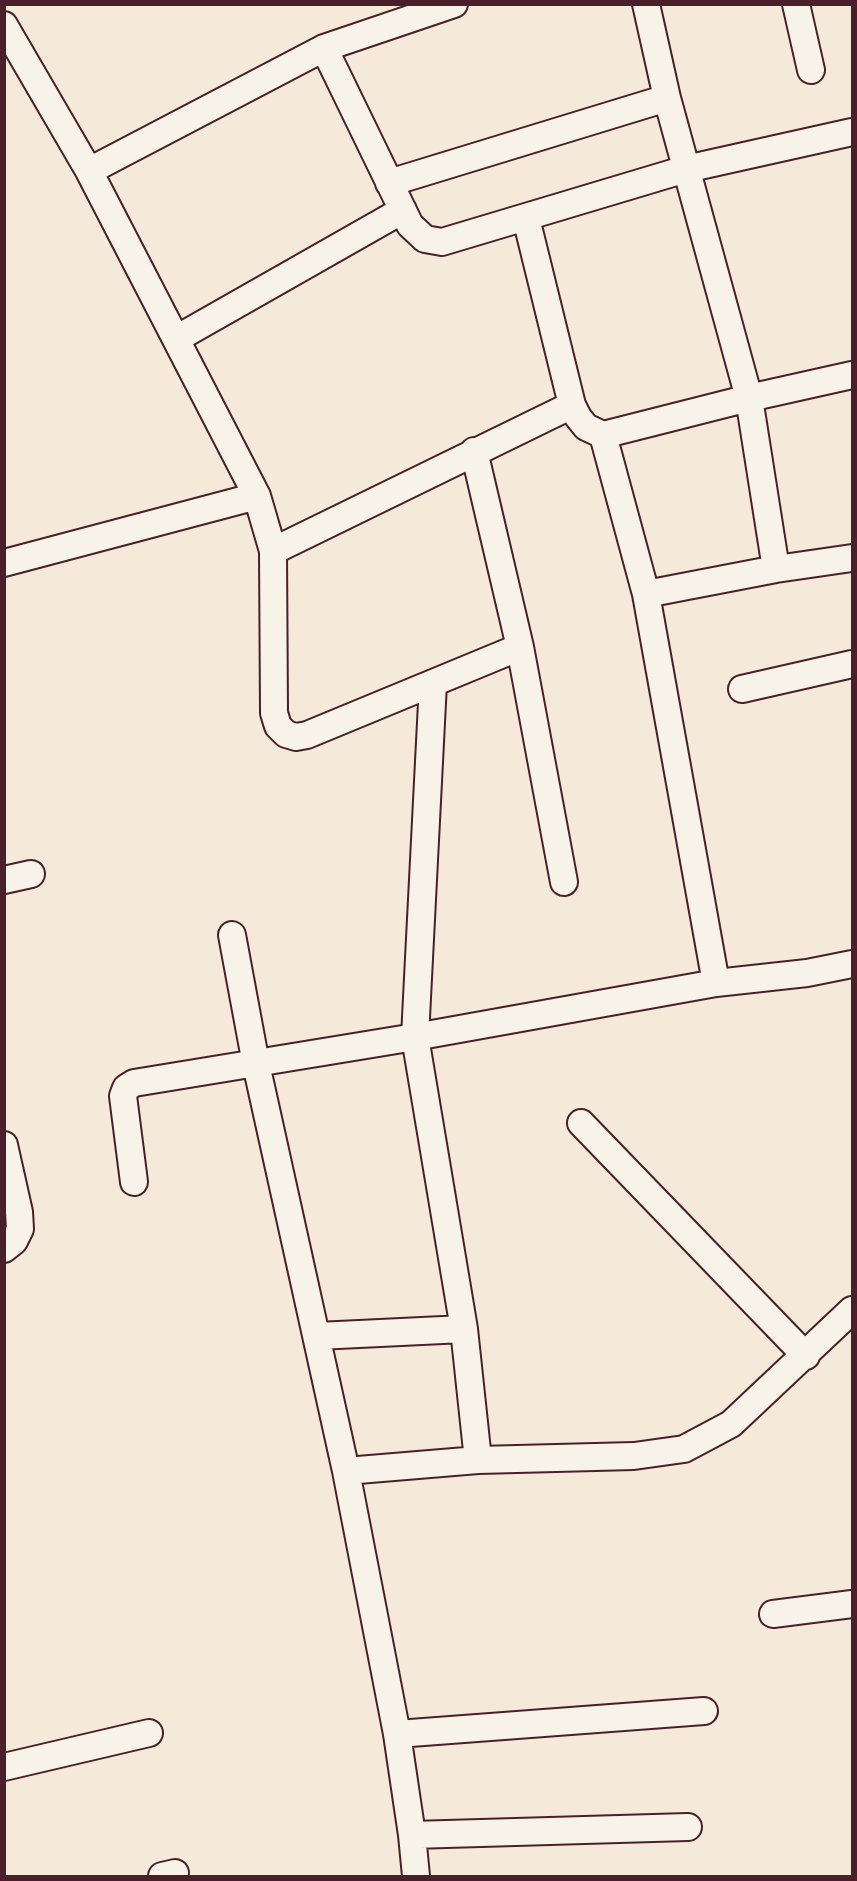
<!DOCTYPE html>
<style>
body{margin:0}
#map{position:relative;width:857px;height:1881px;overflow:hidden;background:#f5ead9;font-family:"Architects Daughter",sans-serif}
canvas{display:block}
.frame{position:absolute;inset:0;border:6px solid #4a1f2b;pointer-events:none}
</style>
<div id="map">
<canvas width="857" height="1881"></canvas>
<div class="frame"></div>
</div>
<script>
const g = document.querySelector('canvas').getContext('2d');
g.lineJoin = 'round';
function shape(rows) {
  const path = new Path2D();
  for (const r of rows) {
    path.moveTo(r[0], r[1]);
    for (let i = 2; i < r.length; i += 2) path.lineTo(r[i], r[i + 1]);
  }
  return path;
}
function stroke(path, color, width, dash) {
  g.strokeStyle = color;
  g.lineWidth = width;
  g.lineCap = dash ? 'butt' : 'round';
  g.setLineDash(dash || []);
  g.stroke(path);
}
const street = shape([
 [796,4,811,70],
 [4,25,89,171,257,496,273,551,572,405],
 [324,48,410,225,425,239,442,242,686,169,852,132],
 [667,98,749,398,776,569],
 [89,171,324,48,454,4],
 [389,183,667,98,646,4],
 [526,218,572,405,578,417,586,427,603,435],
 [176,339,403,210],
 [273,551,274,713,278,726,286,734,296,737,307,735,520,647,474,451],
 [4,563,257,496],
 [646,594,603,435,749,398,852,375],
 [520,647,564,882],
 [742,689,852,664],
 [4,880,31,874],
 [232,935,256,1064,346,1471,397,1734,704,1711],
 [716,983,646,594,776,569,852,558],
 [581,1123,806,1356],
 [4,1145,19,1212,20,1229,14,1241,4,1249],
 [134,1182,123,1096,126,1088,134,1083,415,1037,433,683],
 [317,1336,464,1329],
 [478,1460,464,1329,415,1037,716,983,807,973,852,964],
 [346,1471,478,1460,634,1456,684,1449,731,1424,852,1310],
 [773,1614,852,1604],
 [397,1734,412,1835,416,1876],
 [4,1767,149,1733],
 [412,1835,688,1827],
 [162,1876,175,1873]
]);
stroke(street, '#4a1f2b', 30);
stroke(street, '#f7f3e8', 26);
</script>
